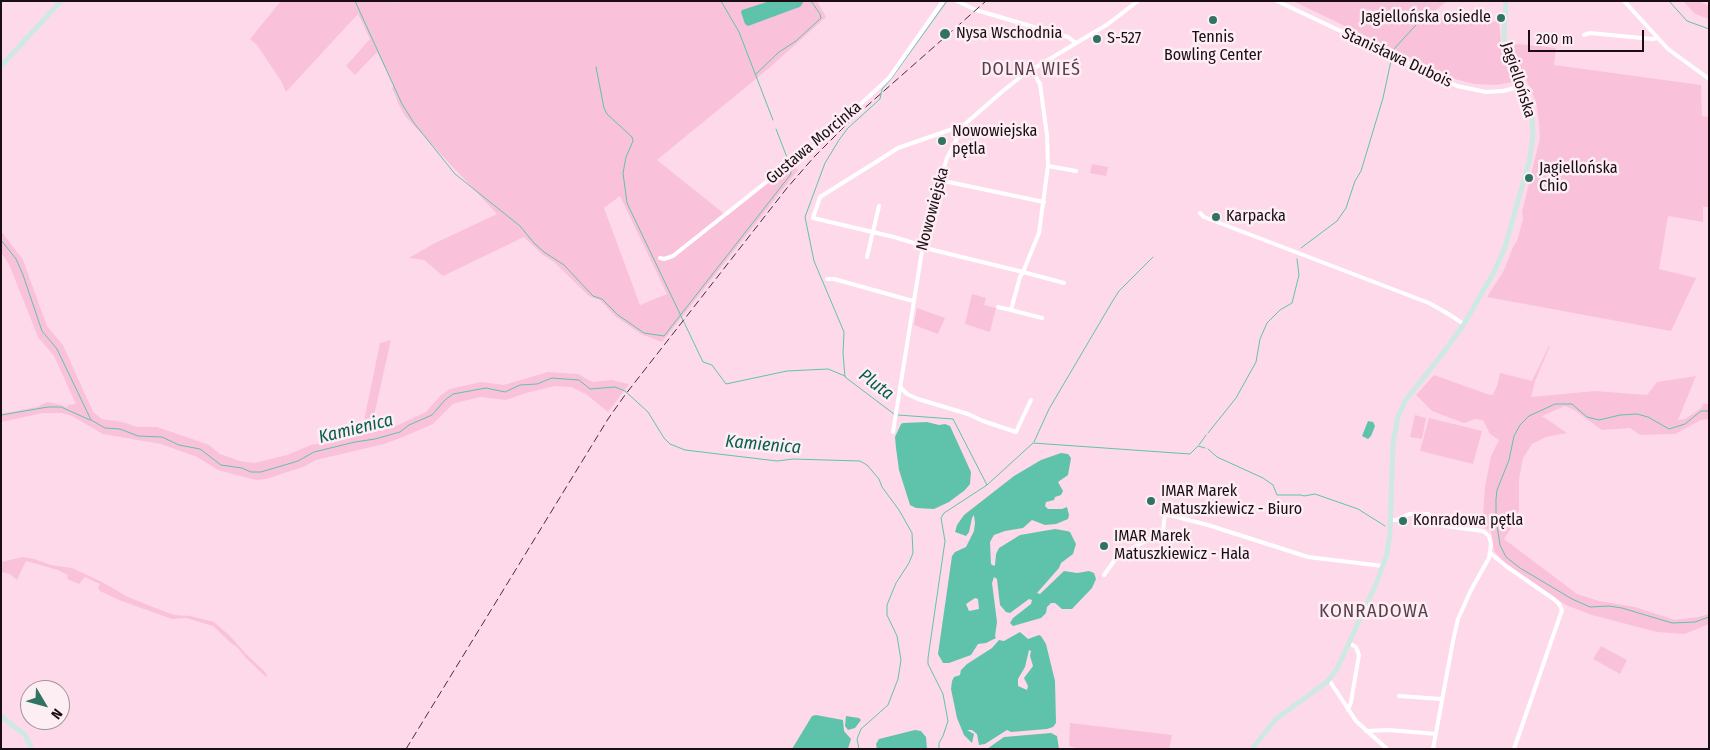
<!DOCTYPE html>
<meta charset="utf-8">
<style>
body{margin:0}
#map{position:relative;width:1710px;height:750px;overflow:hidden;background:#fed9ea;font-family:"Fira Sans Condensed",sans-serif}
canvas{display:block}
.frame{position:absolute;inset:0;border:2px solid #1a0e14;pointer-events:none}
.north{position:absolute;left:20px;top:680px;width:50px;height:50px;box-sizing:border-box;background:#fdeef4;border:1px solid #a2949a;border-radius:50%;rotate:127deg;font-size:14px;font-weight:700;line-height:20px;text-align:center;color:#1a0e14}
.north::after{content:'';display:block;margin:auto;width:18px;height:22px;background:#317363;clip-path:polygon(50% 0,100% 100%,50% 72%,0 100%)}
.scale{position:absolute;left:1528px;top:30px;width:116px;height:22px;box-sizing:border-box;border:2px solid #1a0e14;border-top:0;padding-left:6px;font-size:15px;line-height:18px;white-space:nowrap;color:#1a0e14;-webkit-text-stroke:4px #fdeef4;paint-order:stroke}
</style>
<div id="map">
<canvas width="1710" height="750"></canvas>
<div class="frame"></div>
<div class="north">N</div>
<div class="scale">200 m</div>
</div>
<script>
const g = document.querySelector('canvas').getContext('2d');
g.lineJoin = 'round';
function paint(path, color) {
  g.fillStyle = color;
  g.fill(path, 'evenodd');
}
function shape(rows) {
  const path = new Path2D();
  for (const r of rows) {
    path.moveTo(r[0], r[1]);
    for (let i = 2; i < r.length; i += 2) path.lineTo(r[i], r[i + 1]);
  }
  return path;
}
function stroke(path, color, width, dash) {
  g.strokeStyle = color;
  g.lineWidth = width;
  g.lineCap = dash ? 'butt' : 'round';
  g.setLineDash(dash || []);
  g.stroke(path);
}
function drawText(font, color, halo, rows, align = 'center') {
  g.font = font + ' "Fira Sans Condensed",sans-serif';
  g.lineWidth = 5;
  g.setLineDash([]);
  g.textBaseline = 'middle';
  g.strokeStyle = halo;
  g.fillStyle = color;
  for (const [text, x, y, turn = 0] of rows) {
    g.save();
    g.translate(x, y);
    g.rotate((+turn || 0) * Math.PI / 180);
    g.textAlign = isNaN(turn) ? turn : align;
    if (halo) g.strokeText(text, 0, 0);
    g.fillText(text, 0, 0);
    g.restore();
  }
}
const green = shape([
 [281,1,396,1,398,3,400,1,817,1,826,17,768,69,657,160,727,216,787,168,795,167,798,170,662,342,641,334,615,316,600,300,589,296,554,262,543,255,524,237,443,276,424,260,409,258,433,244,497,214,405,116,399,105,392,88,394,86,377,52,355,75,346,66,370,39,358,14,286,92,281,81,257,45,250,39],
 [620,196,667,294,640,305,604,208],
 [1293,1,1447,1,1430,15,1499,22,1502,52,1513,76,1513,82,1496,85,1474,84,1455,79],
 [1683,1,1699,1,1709,6,1709,19,1695,14],
 [1509,43,1556,48,1554,65,1701,85,1702,116,1709,117,1709,207,1703,207,1703,222,1668,216,1659,269,1696,278,1671,331,1487,297,1503,272,1514,245,1517,241,1523,219,1522,212,1540,138,1539,122,1536,102,1526,79,1514,59],
 [1092,164,1108,167,1106,176,1090,173],
 [1,231,23,260,47,326,63,345,93,412,102,419,122,422,137,427,157,427,209,445,220,454,240,461,254,463,287,455,311,445,361,435,380,343,391,340,370,433,392,428,426,412,441,395,450,389,481,382,504,385,548,372,578,374,592,382,611,380,629,384,608,412,586,394,571,387,555,386,526,393,506,400,481,397,463,401,453,404,433,424,403,437,384,444,316,460,303,467,266,479,256,480,218,470,197,457,161,444,103,434,72,416,62,413,43,413,1,422,1,414,37,407,47,402,62,405,68,408,67,405,76,404,54,356,38,337,9,264,1,253],
 [972,294,986,298,984,305,996,308,990,332,965,324],
 [917,308,945,318,938,334,914,325],
 [1549,346,1550,346,1535,381,1531,397,1595,391,1647,395,1657,382,1696,376,1678,420,1685,419,1700,409,1704,404,1709,404,1709,419,1701,420,1675,434,1640,435,1630,428,1602,430,1574,410,1565,406,1542,416,1567,433,1546,437,1532,444,1523,458,1519,480,1519,511,1514,524,1504,539,1577,594,1599,601,1635,607,1675,620,1698,617,1709,614,1709,624,1685,634,1657,632,1592,615,1566,605,1507,565,1494,551,1491,530,1485,528,1483,515,1485,487,1491,456,1499,440,1490,434,1483,420,1475,419,1464,423,1432,411,1416,395,1434,375,1487,394,1493,395,1497,386,1500,373,1532,381],
 [1415,415,1426,418,1422,439,1410,437],
 [1429,418,1482,431,1473,464,1420,451],
 [23,557,34,559,51,565,72,568,102,582,128,597,153,607,174,615,190,616,214,622,229,635,246,654,265,672,267,675,266,677,246,658,237,647,231,643,213,626,186,618,172,619,119,600,100,591,98,588,100,584,85,577,79,584,67,579,68,575,58,570,26,561,17,580,10,574,1,572,1,562],
 [1601,646,1627,660,1620,674,1593,659],
 [1070,723,1172,735,1169,749,1080,749,1069,746]
]);
const water = shape([
 [770,1,802,1,803,3,800,7,794,9,748,26,745,24,741,12,742,10],
 [1368,421,1373,422,1375,426,1371,436,1368,439,1362,436],
 [927,422,939,425,945,424,950,426,971,472,970,484,965,490,949,502,934,509,916,508,910,505,899,470,896,448,895,437,901,424,903,423],
 [1061,453,1068,454,1071,458,1068,475,1058,482,1063,491,1061,495,1055,497,1054,500,1046,502,1045,506,1048,509,1062,509,1067,507,1069,515,1068,519,1056,524,1045,525,1032,520,1023,528,1005,531,994,535,990,542,991,564,994,566,995,565,996,554,999,548,1020,535,1055,529,1067,531,1070,532,1076,544,1073,554,1061,563,1059,568,1037,593,1040,594,1064,571,1077,573,1089,571,1094,573,1096,579,1092,588,1072,609,1062,609,1055,603,1051,603,1047,607,1046,613,1041,618,1013,626,1010,623,1013,618,1031,604,1032,600,1029,599,1010,613,1006,612,1000,605,997,579,994,577,992,583,997,622,995,636,996,638,986,643,978,644,971,655,949,663,943,663,938,654,952,556,955,552,966,547,974,531,975,523,974,515,972,518,969,532,966,536,955,532,957,525,964,515,1014,476,1041,460],
 [975,598,978,599,979,609,969,611,966,604],
 [1020,632,1028,639,1039,635,1041,636,1046,644,1055,681,1056,723,1053,727,1047,729,1011,732,1007,730,985,744,979,745,977,734,972,730,967,730,974,734,972,743,964,735,957,718,951,689,952,681,954,677,960,675,961,670,967,664,992,648,999,640,1004,641],
 [1029,650,1031,651,1030,656,1033,666,1024,678,1028,686,1027,690,1018,686,1018,679,1025,667],
 [816,715,843,720,844,731,851,739,848,749,792,749,812,716],
 [846,716,859,718,861,720,855,728,848,730,845,726],
 [915,730,921,731,926,737,927,749,877,749,876,744,879,739],
 [1051,733,1057,736,1059,749,987,749,1004,737]
]);
const stream = shape([
 [355,1,402,104,414,123,455,174,520,226,534,243,544,252,564,265,593,296,602,299,618,315,644,333,664,336,791,174,790,166],
 [721,1,739,32,773,120],
 [1669,1,1687,21,1709,29],
 [1393,50,1416,25],
 [596,67,604,108,607,114,632,137,633,141,626,157,623,173,627,203,703,362,712,365,726,384,787,371,828,369,845,376],
 [756,74,779,52,796,41,821,18,820,14,811,1],
 [776,129,788,160],
 [1,240,16,259,23,275,42,331,57,349,91,420,105,428,120,429,138,436,162,437,179,445,200,449,221,465,242,468,251,472,261,472,298,461,314,452,355,442,375,439,400,432,409,425,432,415,445,400,453,394,486,388,505,392,520,385,537,384,552,378,579,380,590,389,615,387,625,391,648,412,664,438,670,444,685,450,777,461,793,459,860,461,867,465,879,479,882,487,899,510,912,533,913,553,909,563,896,583,887,605,887,615,897,636,901,660,898,679,888,705,861,729,857,739,859,749],
 [1301,248,1337,221,1346,208,1355,181,1361,171,1383,98,1391,61],
 [1709,411,1701,411,1685,424,1669,429,1648,417,1637,414,1620,415,1599,420,1587,417,1572,404,1555,404,1529,416,1520,425,1514,436,1509,460,1497,490,1496,499,1496,519,1500,545,1506,557,1520,568,1572,599,1590,607,1609,606,1622,608,1672,623,1695,622,1709,617],
 [894,414,845,377,843,353,844,332,814,261,805,217,825,163,839,140,848,128,880,99,882,89,891,79,947,1],
 [1,415,48,407,61,407,90,420],
 [898,415,953,419,987,485,944,513,941,518,945,541,928,658,928,664,943,694,948,721,943,736,939,743,939,749],
 [1208,433,1236,398,1256,362,1260,339,1267,323,1280,310,1292,303,1299,275,1297,259],
 [1034,442,1049,409,1112,302,1119,291,1153,257],
 [1199,445,1206,435],
 [1208,449,1217,457,1263,478,1273,485,1277,495,1301,495,1304,496,1315,494,1358,509,1385,526],
 [987,485,1033,443,1190,454,1198,446,1205,448]
]);
const street = shape([
 [957,1,976,10,1068,37,1076,43],
 [1277,1,1457,86,1486,92,1503,91,1522,86],
 [1624,1,1668,49,1709,79],
 [1584,35,1590,33,1652,39,1658,38],
 [964,125,898,148,876,162,820,197,813,218,894,237,917,244,925,248,1023,272,1039,233,1048,166,1047,135,1040,84,1032,70],
 [1048,166,1076,171],
 [939,180,1044,202],
 [1200,213,1204,217,1429,303,1445,312,1464,324],
 [867,257,879,206],
 [660,258,664,259,673,256,785,167,805,155,826,136,889,78,943,1],
 [827,279,834,279,913,301],
 [998,307,1011,310],
 [1042,318,1011,310,1020,277,1023,272,1064,283],
 [900,387,907,394,918,399,968,414,983,421,1016,432,1031,400],
 [893,432,926,226,947,158,964,125,1004,90,1023,75,1108,24,1138,1],
 [1391,520,1396,520,1409,514,1428,514,1445,526,1483,531,1489,536,1491,544,1489,558,1471,590,1458,619,1453,641,1433,749],
 [1490,553,1506,566,1555,600,1559,604,1562,610,1514,749],
 [1104,575,1117,557,1163,531,1165,514,1208,525,1308,557,1383,566],
 [1329,680,1356,721,1387,749],
 [1399,696,1442,699],
 [1348,710,1351,702,1359,655,1356,647,1349,643],
 [1366,731,1389,730,1436,734]
]);
const secondary = shape([
 [1,66,61,1],
 [1,716,25,735,32,749],
 [1252,749,1276,719,1327,682,1337,669,1376,584,1387,554,1390,532,1393,443,1398,417,1405,401,1440,357,1464,324,1494,272,1505,247,1530,158,1533,134,1532,114,1527,98,1505,48,1504,36,1506,1]
]);
const rail = shape([
 [406,749,608,419,625,395,787,188,814,157,851,120,986,1]
]);
const markers = [
 [1501,18,5,"#317363"],
 [1213,20,5,"#317363"],
 [945,34,6,"#317363"],
 [1097,39,5,"#317363"],
 [942,141,5,"#317363"],
 [1529,178,5,"#317363"],
 [1216,217,5,"#317363"],
 [1151,501,5,"#317363"],
 [1403,521,5,"#317363"],
 [1104,546,5,"#317363"]
];
const poiNames = [
 ["Jagiellońska osiedle",1491,18,"right"],
 ["Nysa Wschodnia",956,34],
 ["Tennis",1213,38,"center"],
 ["Bowling Center",1213,56,"center"],
 ["S-527",1107,39],
 ["Nowowiejska",952,132],
 ["pętla",952,150],
 ["Jagiellońska",1539,169],
 ["Chio",1539,187],
 ["Karpacka",1226,217],
 ["IMAR Marek",1161,492],
 ["Matuszkiewicz - Biuro",1161,510],
 ["Konradowa pętla",1413,521],
 ["IMAR Marek",1114,537],
 ["Matuszkiewicz - Hala",1114,555]
];
const streetNames = [
 ["Stanisława Dubois",1397,58,25],
 ["Jagiellońska",1518,80,72],
 ["Gustawa Morcinka",814,143,-40],
 ["Nowowiejska",933,209,-75]
];
const neighbourhoodNames = [
 ["DOLNA WIEŚ",1031,70]
];
const waterNames = [
 ["Pluta",876,385,37],
 ["Kamienica",356,429,-14],
 ["Kamienica",763,445,5]
];
const quarterNames = [
 ["KONRADOWA",1374,612]
];
paint(green, '#fac1db');
paint(water, '#5fc3ab');
stroke(stream, '#5fc3ab', 1);
stroke(street, '#fff', 4);
stroke(secondary, '#cee8e2', 5);
stroke(rail, '#403038', 1, [8, 4]);
for (const [x, y, r, color] of markers) {
  const dot = new Path2D();
  dot.arc(x, y, r, 0, 2 * Math.PI);
  g.fillStyle = color;
  g.fill(dot);
  stroke(dot, '#fdeef4', 2);
}
drawText('16px', '#1a0e14', '#fdeef4', poiNames, 'left');
drawText('16px', '#1a0e14', '#fdeef4', streetNames);
g.letterSpacing = '1px';
drawText('18px', '#5b3e4c', '#fdeef4', neighbourhoodNames);
g.letterSpacing = '0px';
drawText('italic 18px', '#095f4f', '#fdeef4', waterNames);
g.letterSpacing = '1px';
drawText('19px', '#5b3e4c', '#fdeef4', quarterNames);
g.letterSpacing = '0px';
</script>
